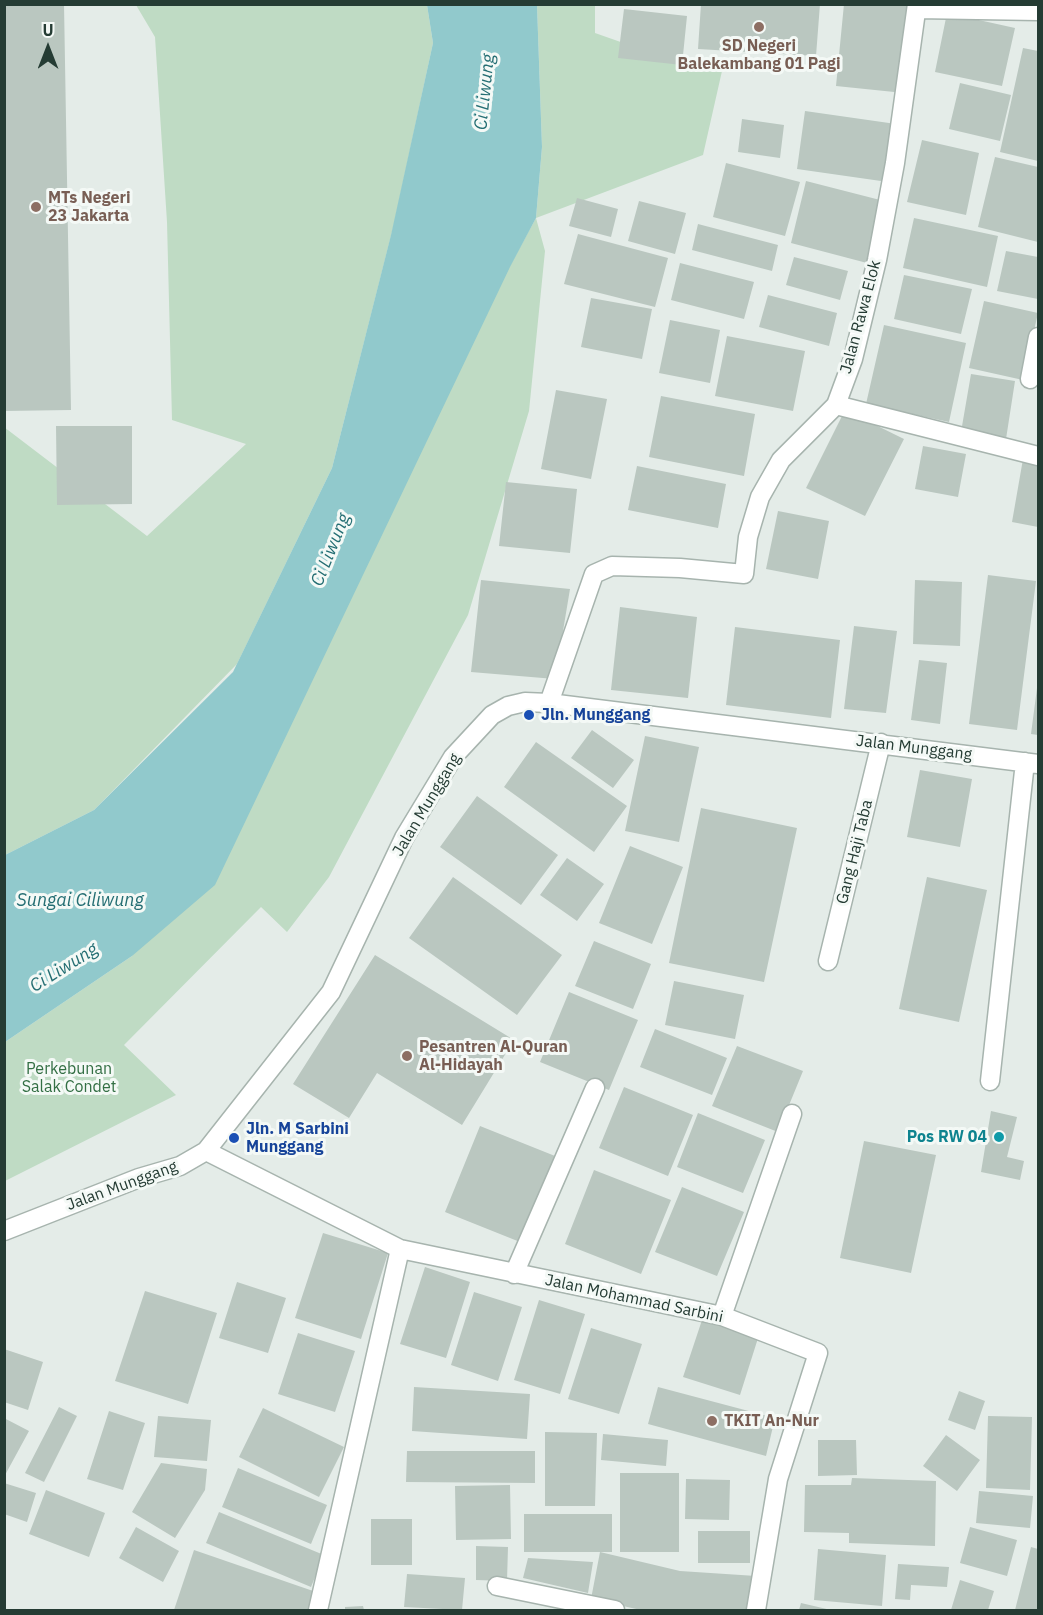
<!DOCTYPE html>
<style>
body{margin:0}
#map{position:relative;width:1043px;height:1615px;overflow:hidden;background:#e4ece8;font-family:"IBM Plex Sans",sans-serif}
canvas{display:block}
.frame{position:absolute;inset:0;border:6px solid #253c34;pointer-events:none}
.north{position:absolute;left:18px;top:18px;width:60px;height:60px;-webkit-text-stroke:4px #f4f9f6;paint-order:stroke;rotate:0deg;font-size:16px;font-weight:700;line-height:24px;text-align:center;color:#253c34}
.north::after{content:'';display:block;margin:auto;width:21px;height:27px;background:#253c34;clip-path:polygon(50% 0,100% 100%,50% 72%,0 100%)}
</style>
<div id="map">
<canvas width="1043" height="1615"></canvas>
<div class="frame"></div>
<div class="north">U</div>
</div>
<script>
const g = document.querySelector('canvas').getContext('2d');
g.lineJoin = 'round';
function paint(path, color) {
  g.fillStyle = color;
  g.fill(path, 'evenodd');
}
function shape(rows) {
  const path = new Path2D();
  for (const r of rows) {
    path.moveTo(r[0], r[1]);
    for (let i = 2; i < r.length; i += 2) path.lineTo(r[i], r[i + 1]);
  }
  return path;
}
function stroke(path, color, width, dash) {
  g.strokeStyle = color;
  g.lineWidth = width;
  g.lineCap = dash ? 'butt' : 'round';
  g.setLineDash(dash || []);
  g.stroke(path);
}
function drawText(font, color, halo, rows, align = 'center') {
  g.font = font + ' "IBM Plex Sans",sans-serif';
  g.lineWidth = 6;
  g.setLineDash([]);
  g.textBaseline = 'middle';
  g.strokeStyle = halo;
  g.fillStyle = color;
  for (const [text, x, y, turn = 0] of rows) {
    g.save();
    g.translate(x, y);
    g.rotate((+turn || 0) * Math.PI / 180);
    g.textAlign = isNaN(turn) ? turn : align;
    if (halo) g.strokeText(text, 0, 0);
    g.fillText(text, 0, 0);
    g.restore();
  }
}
const green = shape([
 [136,5,427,5,433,43,394,224,332,468,237,664,94,810,5,855,4,427,147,536,246,444,172,420,167,222,155,37],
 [537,5,595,5,595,33,669,59,722,71,703,155,536,218,545,251,529,411,468,615,329,877,287,932,261,907,124,1045,176,1095,5,1181,5,1042,132,956,536,218,542,147]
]);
const water = shape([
 [427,5,537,5,542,147,536,218,510,267,215,885,132,956,5,1042,5,855,94,810,233,672,332,468,391,235,433,43]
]);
const building = shape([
 [4,4,64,4,71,410,4,411],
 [701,4,820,4,816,56,698,49],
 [844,4,913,4,904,93,836,86],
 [624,9,687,16,682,65,618,58],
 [947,13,1015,28,1002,86,935,72],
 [1023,48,1038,51,1038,161,1000,152],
 [960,83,1011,95,1000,141,949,129],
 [805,111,896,124,888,182,797,169],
 [742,119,784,125,780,158,738,152],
 [922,140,979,153,966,215,907,202],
 [995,157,1038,167,1038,242,978,227],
 [726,163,800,182,785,236,713,217],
 [806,181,884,201,867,263,791,243],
 [577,198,618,209,611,237,569,226],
 [639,201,686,213,675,254,628,241],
 [914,218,998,236,987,287,903,268],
 [698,224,778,245,772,271,692,250],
 [578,234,668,258,655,307,564,284],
 [1006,251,1038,257,1038,299,997,291],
 [794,257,848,271,840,300,786,285],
 [680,263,754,282,744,319,671,300],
 [904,275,972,289,961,334,894,319],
 [768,295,837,313,829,346,759,327],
 [591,298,652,309,642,359,581,347],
 [984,301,1038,313,1023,380,969,368],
 [670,320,720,330,710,383,659,373],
 [884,325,966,343,949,422,866,404],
 [727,336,805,351,793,411,715,396],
 [971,374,1015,381,1006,439,961,432],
 [556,390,607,399,591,479,541,469],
 [661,396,755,414,744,476,649,457],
 [845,410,904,439,865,516,806,488],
 [56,426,132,426,132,504,57,505],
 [923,446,966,454,958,497,915,489],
 [1023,459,1038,461,1038,527,1012,522],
 [637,466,726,484,718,528,628,510],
 [506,482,577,489,570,553,499,546],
 [778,511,829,521,818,579,766,569],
 [988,575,1036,581,1017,730,969,724],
 [481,580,570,589,555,679,471,672],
 [915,580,962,582,960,646,913,644],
 [620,607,697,617,688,698,611,690],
 [854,626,897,631,886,713,844,709],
 [735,627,840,640,831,718,726,705],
 [919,660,947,663,940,724,911,720],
 [1037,688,1038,688,1038,735,1031,734],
 [592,730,634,760,613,788,571,758],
 [645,736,699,747,679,842,625,831],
 [536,742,627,806,594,852,504,787],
 [920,770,972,779,960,847,907,837],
 [477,796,558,855,521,905,440,847],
 [701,808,797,828,764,982,669,963],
 [630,846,683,867,652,944,599,923],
 [567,858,604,884,577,921,540,895],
 [453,877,562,955,517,1015,409,938],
 [927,877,987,890,959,1022,899,1009],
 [594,941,651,964,633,1009,575,986],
 [375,955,514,1040,462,1125,377,1073,349,1118,293,1084],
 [674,981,744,995,735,1039,665,1025],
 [569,992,638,1020,609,1090,540,1062],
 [655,1029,727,1058,712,1095,640,1067],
 [737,1046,803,1071,778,1132,712,1106],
 [624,1087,693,1115,668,1176,599,1148],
 [991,1111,1017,1117,1007,1157,1024,1161,1020,1180,981,1172],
 [698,1113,765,1140,743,1193,677,1167],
 [480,1126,555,1156,520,1242,445,1212],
 [864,1141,936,1155,911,1273,840,1258],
 [594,1170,671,1200,641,1274,565,1244],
 [682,1187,744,1212,717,1276,655,1252],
 [323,1233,388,1253,361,1339,295,1318],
 [425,1267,470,1282,446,1358,400,1344],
 [237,1282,286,1298,268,1353,219,1338],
 [145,1291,217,1313,188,1404,115,1381],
 [474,1292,522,1307,498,1381,451,1365],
 [539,1300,585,1314,560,1394,514,1380],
 [703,1317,759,1335,740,1395,683,1377],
 [591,1328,642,1344,619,1414,568,1399],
 [298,1333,355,1351,335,1412,278,1394],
 [4,1349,43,1362,28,1410,4,1402],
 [414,1387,530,1394,527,1439,412,1431],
 [658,1387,775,1418,766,1456,648,1424],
 [959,1391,985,1401,975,1430,948,1420],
 [59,1407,77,1416,44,1482,25,1473],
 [263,1408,344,1447,319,1497,239,1457],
 [109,1411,145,1423,123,1490,87,1479],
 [158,1416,211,1420,207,1461,154,1457],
 [988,1416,1032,1417,1030,1490,986,1488],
 [4,1418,29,1431,4,1477],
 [545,1432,597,1433,595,1506,545,1506],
 [603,1434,668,1440,666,1466,601,1460],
 [946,1435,980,1460,957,1491,923,1466],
 [818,1440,856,1440,857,1475,818,1476],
 [407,1451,535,1451,535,1483,406,1482],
 [161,1463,207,1469,205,1490,175,1538,132,1512],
 [238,1468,327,1505,311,1544,222,1507],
 [620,1473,679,1473,679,1552,620,1552],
 [852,1478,936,1481,935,1546,849,1543,849,1533,804,1532,805,1485,851,1485],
 [686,1479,730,1480,729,1520,685,1519],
 [4,1483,36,1493,27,1522,4,1514],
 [510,1485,511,1539,456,1540,455,1486],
 [46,1490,105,1513,89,1557,29,1534],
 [979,1491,1033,1496,1030,1528,976,1523],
 [219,1512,324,1555,311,1587,206,1543],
 [524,1514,612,1514,612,1552,524,1552],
 [371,1519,412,1519,412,1565,371,1565],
 [136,1527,179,1551,163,1582,119,1558],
 [970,1527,1017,1540,1007,1576,960,1563],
 [698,1531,750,1531,750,1563,698,1563],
 [476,1546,508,1547,507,1581,476,1580],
 [1031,1547,1038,1549,1038,1610,1015,1610],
 [818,1549,886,1555,882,1606,814,1600],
 [194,1550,316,1592,309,1610,174,1610],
 [600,1552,680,1571,756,1576,753,1610,641,1610,591,1599],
 [528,1558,593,1562,588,1593,523,1578],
 [898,1564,949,1567,947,1587,911,1585,910,1600,895,1599],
 [407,1574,465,1578,462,1610,404,1607],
 [960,1580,994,1591,988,1610,951,1610],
 [801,1603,831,1610,799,1610],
 [363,1606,364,1610,345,1610,345,1607]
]);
const minor = shape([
 [917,9,1038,11],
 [1030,379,1038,337],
 [836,405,1038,456],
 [549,703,594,574,612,566,680,568,744,574,748,537,760,497,781,460,836,405,853,359,877,260,895,163,917,4],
 [828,961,881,743],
 [990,1081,1025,762],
 [206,1151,400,1249,722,1316,818,1353,778,1479,756,1610],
 [4,1231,139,1178,180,1166,206,1151,331,992,404,838,453,757,492,715,508,706,525,702,549,703,1038,764],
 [514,1274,595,1088],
 [722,1316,792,1114],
 [497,1586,615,1610],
 [318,1610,400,1249]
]);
const markers = [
 [759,27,6,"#8d6e63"],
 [36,207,6,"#8d6e63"],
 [529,715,6,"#1a4fb4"],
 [407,1056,6,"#8d6e63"],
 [999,1137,6,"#0f9aa8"],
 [234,1138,6,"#1a4fb4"],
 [712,1421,6,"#8d6e63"]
];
const educationNames = [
 ["SD Negeri",759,46,"center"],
 ["Balekambang 01 Pagi",759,64,"center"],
 ["MTs Negeri",48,198],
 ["23 Jakarta",48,216],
 ["Pesantren Al-Quran",419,1047],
 ["Al-Hidayah",419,1065],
 ["TKIT An-Nur",724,1421]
];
const streetNames = [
 ["Jalan Rawa Elok",861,317,-75],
 ["Jalan Munggang",914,748,7],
 ["Jalan Munggang",427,805,-59],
 ["Gang Haji Taba",855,852,-76],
 ["Jalan Munggang",122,1186,-20],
 ["Jalan Mohammad Sarbini",634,1299,12]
];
const transitNames = [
 ["Jln. Munggang",541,715],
 ["Jln. M Sarbini",246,1129],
 ["Munggang",246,1147]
];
const parkNames = [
 ["Perkebunan",69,1069],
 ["Salak Condet",69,1087]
];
const cultureNames = [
 ["Pos RW 04",987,1137]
];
const waterNames = [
 ["Ci Liwung",485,92,-84],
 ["Ci Liwung",331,550,-68],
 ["Sungai Ciliwung",80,901],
 ["Ci Liwung",64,968,-32]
];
paint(green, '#bfdbc4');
paint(water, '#91c9cc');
paint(building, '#bac7c0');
stroke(minor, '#a7b4ae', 21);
stroke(minor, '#fff', 18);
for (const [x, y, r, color] of markers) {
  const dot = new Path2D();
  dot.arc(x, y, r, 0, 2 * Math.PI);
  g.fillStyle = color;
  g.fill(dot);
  stroke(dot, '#f4f9f6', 2);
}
drawText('bold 16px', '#785e54', '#f4f9f6', educationNames, 'left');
drawText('16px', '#253c34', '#f4f9f6', streetNames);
drawText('bold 16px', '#164399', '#f4f9f6', transitNames, 'left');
drawText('16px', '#336f44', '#f4f9f6', parkNames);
drawText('bold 16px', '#0d838f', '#f4f9f6', cultureNames, 'right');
drawText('italic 18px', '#246e73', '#f4f9f6', waterNames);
</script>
